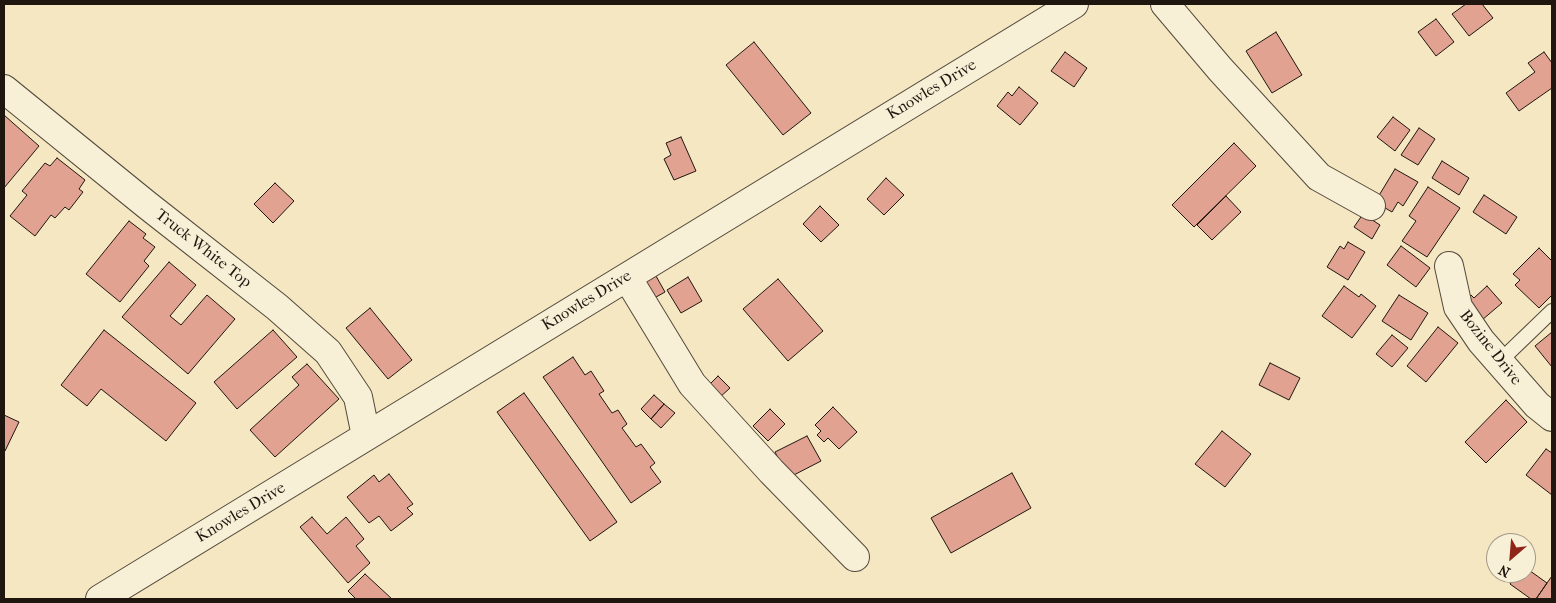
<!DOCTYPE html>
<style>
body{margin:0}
#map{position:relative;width:1556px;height:603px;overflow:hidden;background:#f4e7c1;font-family:"IM FELL French Canon",serif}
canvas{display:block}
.frame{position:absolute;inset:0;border:5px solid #1f160f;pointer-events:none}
.north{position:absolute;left:1486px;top:533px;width:50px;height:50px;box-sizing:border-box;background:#f8efd7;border:1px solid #a19887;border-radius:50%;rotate:207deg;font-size:14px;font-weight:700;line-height:20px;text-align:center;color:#1f160f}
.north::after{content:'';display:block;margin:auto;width:18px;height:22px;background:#8f2418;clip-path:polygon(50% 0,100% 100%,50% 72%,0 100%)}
</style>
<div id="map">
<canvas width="1556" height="603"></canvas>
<div class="frame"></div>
<div class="north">N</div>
</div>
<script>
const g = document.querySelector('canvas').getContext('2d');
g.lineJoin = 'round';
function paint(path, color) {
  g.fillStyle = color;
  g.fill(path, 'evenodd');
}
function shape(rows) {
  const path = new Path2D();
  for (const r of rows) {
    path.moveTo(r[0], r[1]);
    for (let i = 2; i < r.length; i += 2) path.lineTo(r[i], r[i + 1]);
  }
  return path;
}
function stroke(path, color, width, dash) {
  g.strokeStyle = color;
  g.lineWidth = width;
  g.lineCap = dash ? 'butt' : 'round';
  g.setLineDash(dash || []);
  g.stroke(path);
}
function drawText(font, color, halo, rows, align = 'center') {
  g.font = font + ' "IM FELL French Canon",serif';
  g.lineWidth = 4;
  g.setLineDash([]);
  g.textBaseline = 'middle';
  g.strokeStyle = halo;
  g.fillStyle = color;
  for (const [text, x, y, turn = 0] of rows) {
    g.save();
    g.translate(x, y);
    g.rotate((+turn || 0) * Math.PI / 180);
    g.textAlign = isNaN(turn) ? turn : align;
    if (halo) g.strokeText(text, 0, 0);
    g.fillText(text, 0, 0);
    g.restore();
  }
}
const building = shape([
 [1466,4,1482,4,1493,18,1469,36,1452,14,1466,4],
 [1436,19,1454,42,1436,56,1418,32,1436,19],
 [1276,32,1302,75,1272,93,1246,51,1276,32],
 [754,42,811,113,783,135,726,65,754,42],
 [1065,52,1087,68,1074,87,1051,71,1065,52],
 [1544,52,1552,63,1552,88,1519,111,1506,93,1535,72,1528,63,1544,52],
 [1019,87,1038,103,1020,125,997,106,1008,92,1012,96,1019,87],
 [4,115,39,146,4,188,4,115],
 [1393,117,1410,130,1395,151,1377,137,1393,117],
 [1419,128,1435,139,1418,165,1401,155,1419,128],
 [681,137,696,171,674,180,664,159,671,155,666,143,681,137],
 [1234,143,1256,166,1194,227,1172,205,1234,143],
 [57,158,85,180,79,189,83,192,69,210,65,207,55,218,51,215,35,236,10,216,27,195,22,191,45,163,50,166,57,158],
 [1442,161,1469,178,1459,195,1432,178,1442,161],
 [1395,169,1418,182,1403,206,1398,202,1392,212,1375,202,1395,169],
 [886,178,904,195,884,215,867,199,886,178],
 [275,183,294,201,273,223,254,204,275,183],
 [1428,187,1460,208,1427,257,1402,241,1416,221,1409,216,1428,187],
 [1484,195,1517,217,1506,234,1473,212,1484,195],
 [1226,196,1241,212,1212,240,1197,225,1226,196],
 [820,206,839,225,821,242,803,224,820,206],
 [1363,214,1380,225,1372,239,1354,227,1363,214],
 [129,221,146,234,143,238,155,247,144,261,149,266,120,302,86,274,129,221],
 [1348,242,1365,252,1348,280,1327,267,1340,246,1344,249,1348,242],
 [1401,246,1430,268,1416,287,1387,265,1401,246],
 [1539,248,1552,261,1552,297,1551,296,1539,308,1515,285,1520,280,1513,274,1539,248],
 [169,262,196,285,170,316,181,325,207,295,235,319,188,374,122,317,169,262],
 [656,276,665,292,649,301,639,286,656,276],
 [688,277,702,301,681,313,667,290,688,277],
 [778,279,823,331,788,361,743,309,778,279],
 [1344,286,1359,297,1361,294,1376,306,1352,338,1322,316,1344,286],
 [1487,286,1502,303,1482,320,1465,300,1471,295,1474,298,1487,286],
 [1399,295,1428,313,1411,340,1382,321,1399,295],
 [370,308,412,360,388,379,346,328,370,308],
 [1438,327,1458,343,1426,382,1407,366,1438,327],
 [104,330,196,403,166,441,101,389,87,406,61,385,104,330],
 [273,330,297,357,237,409,214,382,273,330],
 [1552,332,1552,367,1535,346,1552,332],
 [1392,335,1408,348,1392,367,1376,354,1392,335],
 [573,357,585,375,591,371,604,391,599,394,612,413,618,410,627,424,622,428,636,447,641,444,655,463,650,467,661,482,631,503,543,377,573,357],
 [1270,363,1300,378,1289,400,1259,385,1270,363],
 [307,364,339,399,275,457,250,430,299,385,292,377,307,364],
 [718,376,730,388,719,398,707,387,718,376],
 [524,393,617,522,590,541,497,412,524,393],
 [654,395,664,404,651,419,641,409,654,395],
 [1506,400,1527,422,1486,463,1465,442,1506,400],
 [664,404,675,413,661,428,651,419,664,404],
 [833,407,857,432,839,449,828,438,824,442,817,435,821,431,815,425,833,407],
 [770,409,785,424,768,441,753,426,770,409],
 [4,415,19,422,5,451,4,450,4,415],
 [1222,431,1251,454,1225,487,1195,464,1222,431],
 [807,436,821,461,788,478,775,452,807,436],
 [1546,449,1552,453,1552,495,1526,475,1546,449],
 [1012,473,1031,508,951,553,931,518,1012,473],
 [389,474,413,504,407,508,413,514,391,531,379,516,369,523,347,497,374,475,379,482,389,474],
 [312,517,327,534,346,517,364,539,356,546,370,563,348,583,300,527,312,517],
 [1526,568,1547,583,1536,599,1531,599,1510,584,1518,573,1526,573,1526,568],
 [365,574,392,599,356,599,348,591,365,574],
 [1552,576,1552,599,1536,599,1547,583,1552,576]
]);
const service = shape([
 [1499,362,1552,311]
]);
const minor = shape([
 [1165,4,1220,69,1319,177,1371,206],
 [4,89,147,205,277,307,328,352,358,397,366,436],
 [1449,266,1458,307,1481,341,1537,405,1552,417],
 [627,277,692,384,771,471,855,557],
 [100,599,1074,4]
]);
const streetNames = [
 ["Knowles Drive",932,90,-31],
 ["Truck White Top",203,249,38],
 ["Knowles Drive",587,301,-31],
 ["Bozine Drive",1490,348,52],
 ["Knowles Drive",241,513,-31]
];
paint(building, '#e1a291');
stroke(building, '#1f160f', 1);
stroke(service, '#544a3c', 16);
stroke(minor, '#544a3c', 30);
stroke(service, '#f8efd7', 14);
stroke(minor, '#f8efd7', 28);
drawText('16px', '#1f160f', '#f8efd7', streetNames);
</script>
